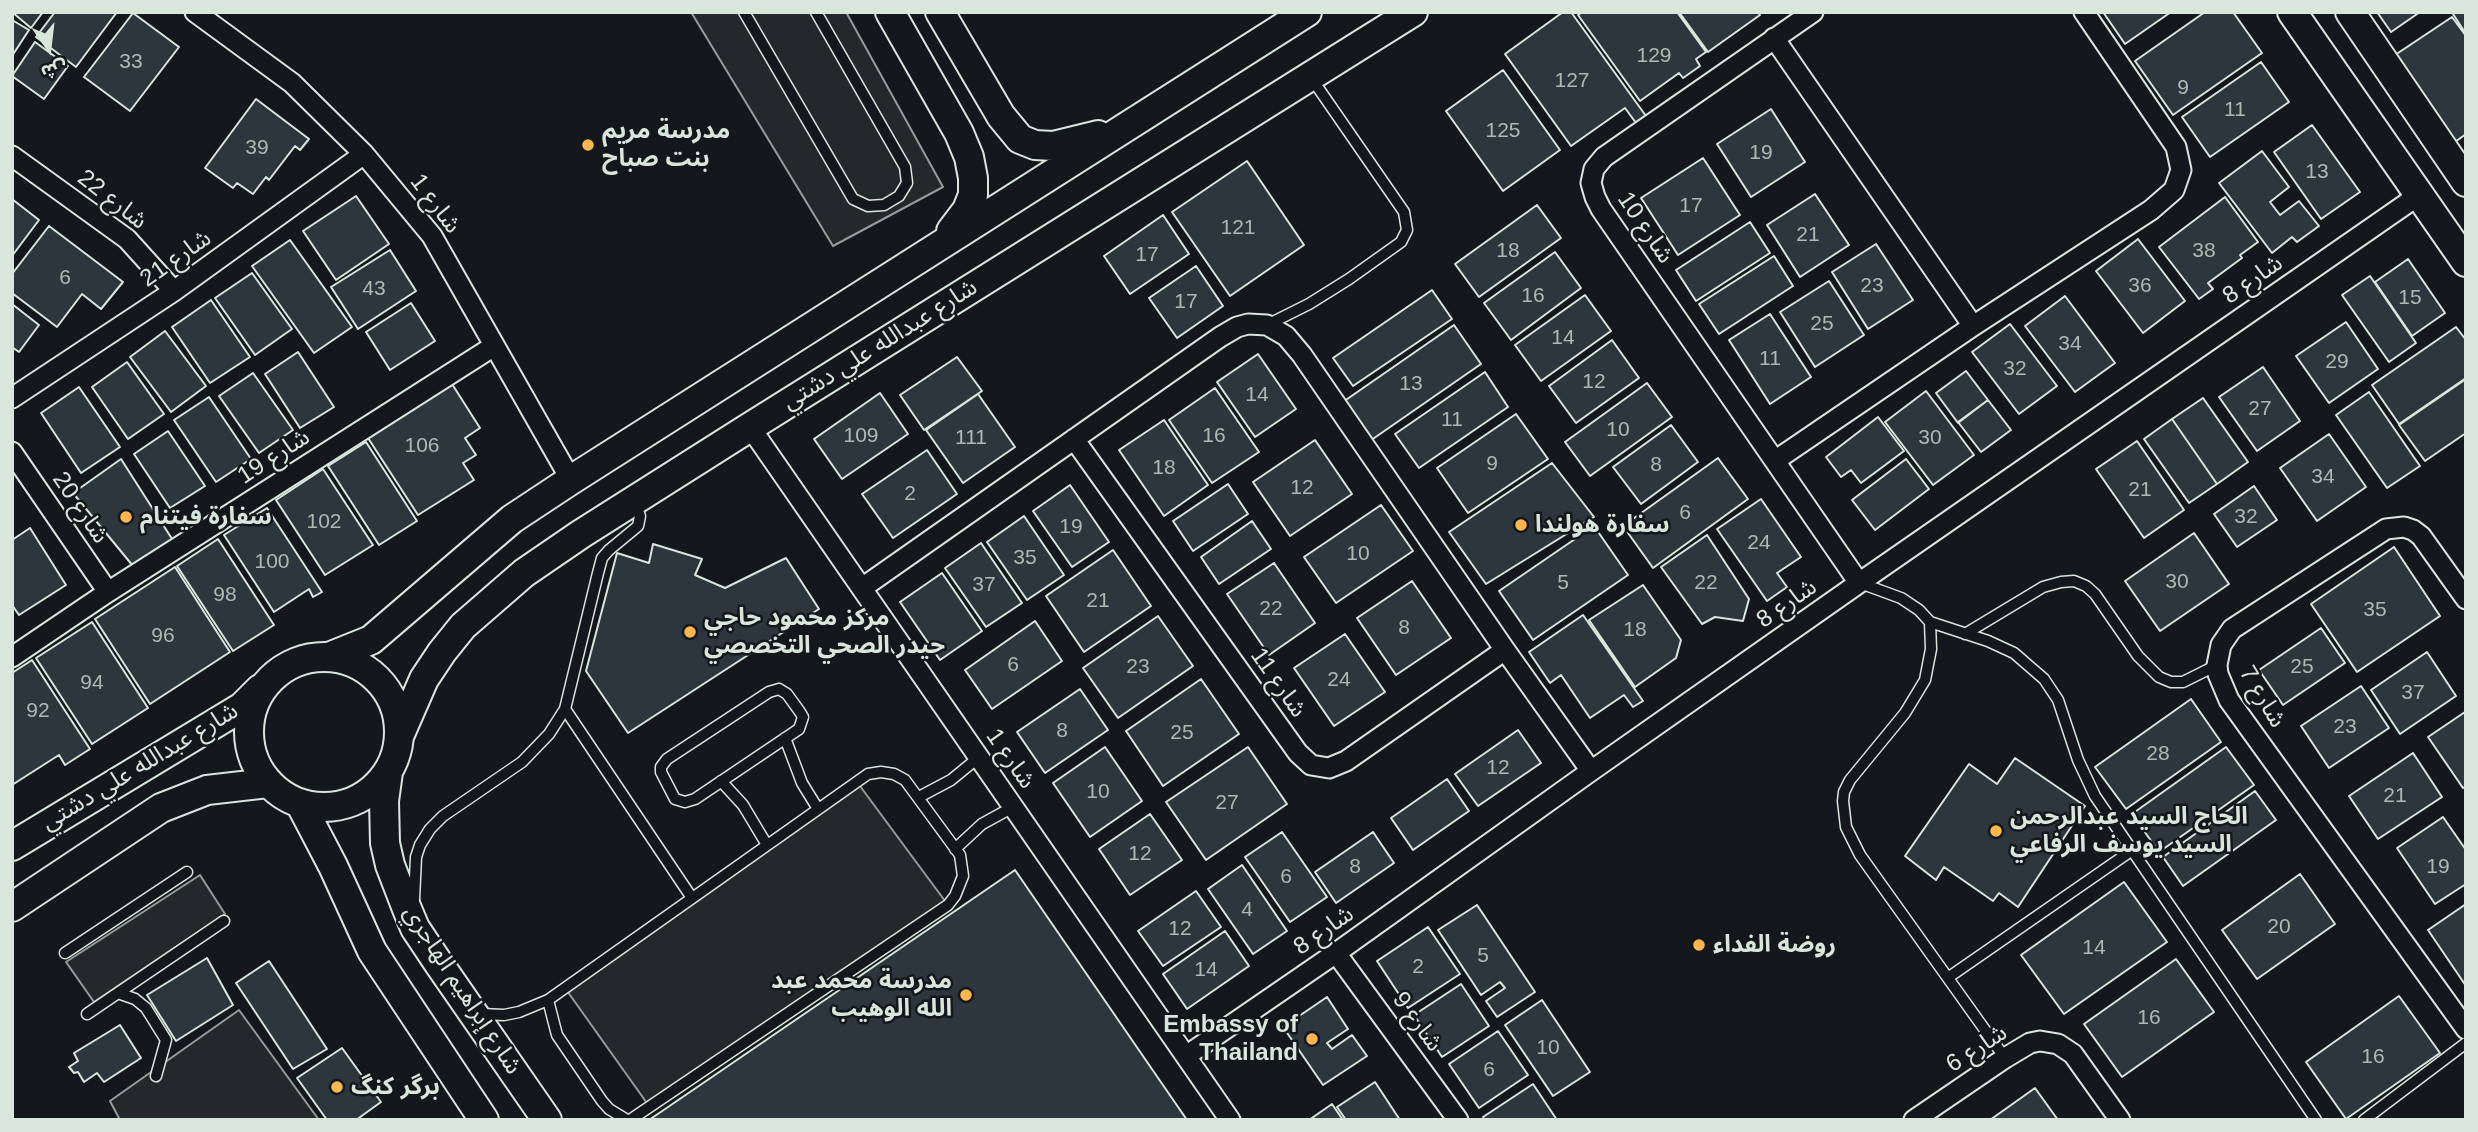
<!DOCTYPE html>
<meta charset="utf-8">
<style>
body{margin:0}
#map{position:relative;width:2478px;height:1132px;overflow:hidden;background:#14181c;font-family:Arial,"Noto Sans Arabic",sans-serif}
canvas{display:block}
.frame{position:absolute;inset:0;border:14px solid #d8e6dc;pointer-events:none}
.north{position:absolute;left:14px;top:14px;width:70px;height:70px;-webkit-text-stroke:5px #14181c;paint-order:stroke;rotate:166deg;font-size:19px;font-weight:700;line-height:28px;text-align:center;color:#d8e6dc}
.north::after{content:'';display:block;margin:auto;width:24px;height:32px;background:#d8e6dc;clip-path:polygon(50% 0,100% 100%,50% 72%,0 100%)}
</style>
<div id="map">
<canvas width="2478" height="1132"></canvas>
<div class="frame"></div>
<div class="north">ش</div>
</div>
<script>
const g = document.querySelector('canvas').getContext('2d');
g.lineJoin = 'round';
function paint(path, color) {
  g.fillStyle = color;
  g.fill(path, 'evenodd');
}
function shape(rows) {
  const path = new Path2D();
  for (const r of rows) {
    if (r.length === 3) {
      path.moveTo(r[0] + r[2], r[1]);
      path.arc(r[0], r[1], r[2], 0, 2 * Math.PI);
      continue;
    }
    path.moveTo(r[0], r[1]);
    for (let i = 2; i < r.length; i += 2) path.lineTo(r[i], r[i + 1]);
  }
  return path;
}
function stroke(path, color, width, dash) {
  g.strokeStyle = color;
  g.lineWidth = width;
  g.lineCap = dash ? 'butt' : 'round';
  g.setLineDash(dash || []);
  g.stroke(path);
}
function drawText(font, color, halo, rows, align = 'center') {
  g.font = font + ' Arial,"Noto Sans Arabic",sans-serif';
  g.lineWidth = 5;
  g.setLineDash([]);
  g.textBaseline = 'middle';
  g.strokeStyle = halo;
  g.fillStyle = color;
  for (const [text, x, y, turn = 0] of rows) {
    g.save();
    g.translate(x, y);
    g.rotate((+turn || 0) * Math.PI / 180);
    g.textAlign = isNaN(turn) ? turn : align;
    if (halo) g.strokeText(text, 0, 0);
    g.fillText(text, 0, 0);
    g.restore();
  }
}
const parking = shape([
 [691,12,846,12,943,187,833,246,691,12],
 [857,782,948,905,649,1106,565,988,857,782],
 [200,875,225,914,94,1002,66,962,200,875],
 [239,1010,319,1120,120,1120,110,1101,239,1010]
]);
const building = shape([
 [12,12,43,12,31,28,12,12],
 [55,12,117,12,76,67,36,37,55,12],
 [1563,12,1571,12,1646,116,1636,123,1625,108,1571,146,1505,54,1563,12],
 [1582,12,1677,12,1706,52,1696,59,1700,66,1683,78,1679,73,1640,101,1578,15,1582,12],
 [1679,12,1758,12,1760,15,1708,52,1679,12],
 [2103,12,2171,12,2125,44,2103,12],
 [2205,12,2233,12,2262,53,2173,115,2135,61,2205,12],
 [2377,12,2420,12,2391,32,2377,12],
 [2456,12,2466,12,2466,34,2453,14,2456,12],
 [133,13,179,47,130,111,84,77,133,13],
 [2452,17,2466,36,2466,134,2455,142,2395,55,2452,17],
 [12,20,29,30,12,56,12,20],
 [35,42,68,66,44,99,12,76,35,42],
 [2261,62,2289,102,2210,157,2182,117,2261,62],
 [1503,70,1560,150,1503,191,1446,111,1503,70],
 [256,99,309,139,300,150,295,146,269,180,266,177,253,194,237,183,233,188,205,168,256,99],
 [1771,109,1805,162,1751,197,1717,144,1771,109],
 [2312,125,2360,192,2321,219,2274,152,2312,125],
 [2262,151,2289,187,2270,202,2280,215,2299,201,2319,226,2297,242,2292,237,2272,253,2219,183,2262,151],
 [1703,158,1740,215,1678,255,1641,198,1703,158],
 [1247,161,1304,245,1230,296,1172,212,1247,161],
 [1815,194,1849,245,1800,277,1767,225,1815,194],
 [356,196,389,244,336,280,303,231,356,196],
 [2225,197,2258,242,2240,255,2242,258,2208,283,2213,289,2199,299,2159,247,2225,197],
 [12,199,39,220,12,256,12,199],
 [1537,205,1561,238,1479,297,1455,264,1537,205],
 [1163,215,1189,254,1130,294,1104,256,1163,215],
 [1750,222,1770,253,1696,301,1676,270,1750,222],
 [49,226,123,282,101,309,82,294,57,327,12,293,12,274,49,226],
 [2138,239,2185,301,2143,333,2096,271,2138,239],
 [290,240,352,327,314,353,252,266,290,240],
 [1876,244,1913,300,1868,329,1832,272,1876,244],
 [390,250,416,291,358,329,331,287,390,250],
 [1555,252,1581,288,1511,340,1484,303,1555,252],
 [1774,256,1793,286,1719,334,1699,304,1774,256],
 [2408,259,2445,313,2412,336,2375,282,2408,259],
 [1196,266,1223,306,1177,338,1149,298,1196,266],
 [252,273,292,329,255,355,215,298,252,273],
 [2370,276,2416,343,2389,362,2342,295,2370,276],
 [1829,281,1864,335,1815,367,1780,312,1829,281],
 [1432,290,1452,319,1353,386,1333,358,1432,290],
 [1585,295,1611,331,1541,381,1515,345,1585,295],
 [2065,296,2115,363,2075,392,2025,326,2065,296],
 [211,300,250,357,210,383,172,327,211,300],
 [411,303,435,341,390,370,366,332,411,303],
 [12,304,39,325,19,352,12,347,12,304],
 [1770,314,1811,377,1770,404,1729,340,1770,314],
 [2346,322,2378,369,2329,403,2296,356,2346,322],
 [2010,324,2057,386,2019,414,1972,352,2010,324],
 [1454,325,1481,364,1367,443,1340,404,1454,325],
 [2456,327,2466,340,2466,378,2399,424,2372,385,2456,327],
 [165,331,206,386,171,412,130,357,165,331],
 [1612,340,1639,378,1576,423,1549,386,1612,340],
 [298,352,334,407,300,428,265,374,298,352],
 [1258,354,1296,409,1255,437,1217,382,1258,354],
 [957,357,982,391,924,430,900,395,957,357],
 [127,362,164,414,128,439,92,387,127,362],
 [2263,367,2300,421,2257,451,2219,397,2263,367],
 [1966,371,1988,400,1958,423,1936,393,1966,371],
 [1485,372,1508,407,1419,468,1395,434,1485,372],
 [253,373,293,430,259,453,219,396,253,373],
 [2466,379,2466,433,2425,461,2399,425,2466,379],
 [1647,383,1672,417,1590,476,1565,442,1647,383],
 [452,384,480,428,465,438,476,455,463,463,474,480,418,515,368,438,452,384],
 [79,387,120,447,81,473,41,413,79,387],
 [1215,388,1259,452,1212,483,1169,420,1215,388],
 [1926,391,1974,455,1933,485,1885,422,1926,391],
 [2369,392,2420,466,2387,488,2336,415,2369,392],
 [880,393,908,434,842,479,814,439,880,393],
 [978,394,1015,447,963,483,926,430,978,394],
 [209,397,251,459,216,482,174,420,209,397],
 [2203,398,2248,462,2217,484,2172,419,2203,398],
 [1988,400,2011,430,1981,452,1958,422,1988,400],
 [1516,414,1548,459,1468,513,1437,468,1516,414],
 [1878,417,1904,451,1861,483,1851,470,1841,477,1826,457,1878,417],
 [2172,419,2217,484,2189,503,2144,439,2172,419],
 [1164,420,1208,485,1164,516,1119,450,1164,420],
 [1671,425,1698,462,1641,504,1613,467,1671,425],
 [168,431,205,486,170,508,134,454,168,431],
 [2329,434,2366,487,2317,521,2280,468,2329,434],
 [1315,440,1352,494,1290,536,1253,482,1315,440],
 [2137,441,2184,510,2144,538,2096,469,2137,441],
 [366,442,417,521,379,545,328,466,366,442],
 [927,450,957,494,893,538,862,494,927,450],
 [1718,458,1748,499,1653,568,1623,526,1718,458],
 [121,459,174,542,133,566,73,493,121,459],
 [1906,459,1929,489,1875,530,1852,500,1906,459],
 [1552,463,1594,517,1486,584,1449,532,1552,463],
 [323,469,373,545,325,575,276,500,323,469],
 [1228,484,1248,514,1193,551,1173,521,1228,484],
 [1070,485,1109,542,1072,567,1033,511,1070,485],
 [2254,486,2277,520,2237,547,2214,514,2254,486],
 [1761,499,1801,557,1777,573,1787,587,1767,601,1717,529,1761,499],
 [1381,505,1413,551,1336,603,1304,557,1381,505],
 [267,508,322,592,313,597,309,589,274,612,224,535,267,508],
 [1024,516,1064,575,1027,600,987,542,1024,516],
 [1252,521,1271,549,1219,584,1201,557,1252,521],
 [1594,526,1628,575,1533,640,1499,591,1594,526],
 [30,528,66,585,19,615,12,605,12,540,30,528],
 [2194,533,2229,584,2160,631,2125,581,2194,533],
 [1707,535,1749,599,1743,621,1715,617,1702,624,1661,567,1707,535],
 [218,539,274,625,233,651,177,566,218,539],
 [981,543,1022,603,986,627,945,568,981,543],
 [653,544,702,559,695,575,725,588,786,558,819,609,628,733,586,671,617,553,649,563,653,544],
 [2394,547,2440,616,2357,672,2311,604,2394,547],
 [1113,550,1151,606,1084,652,1046,596,1113,550],
 [1274,563,1315,623,1269,655,1227,594,1274,563],
 [175,567,230,652,150,704,95,619,175,567],
 [942,573,982,631,940,660,900,602,942,573],
 [1412,581,1451,638,1396,675,1357,618,1412,581],
 [1643,585,1681,640,1676,658,1635,687,1589,620,1643,585],
 [1583,615,1643,701,1633,707,1624,695,1590,718,1561,675,1550,683,1529,652,1583,615],
 [1158,616,1193,666,1118,718,1083,668,1158,616],
 [1035,621,1062,661,992,709,965,670,1035,621],
 [92,622,148,708,92,744,36,658,92,622],
 [2321,628,2345,663,2283,705,2259,670,2321,628],
 [1345,634,1385,692,1334,726,1294,668,1345,634],
 [2427,652,2456,696,2400,734,2371,690,2427,652],
 [32,660,90,749,65,765,59,755,12,785,12,673,32,660],
 [1201,679,1239,734,1163,786,1126,731,1201,679],
 [2361,686,2389,728,2329,768,2301,726,2361,686],
 [1080,689,1108,730,1045,773,1017,732,1080,689],
 [2191,699,2221,742,2126,809,2095,767,2191,699],
 [2465,712,2466,786,2463,788,2428,737,2465,712],
 [1518,730,1541,763,1478,806,1455,774,1518,730],
 [1105,747,1142,801,1090,837,1053,783,1105,747],
 [1248,747,1287,804,1206,860,1166,802,1248,747],
 [2226,747,2254,785,2159,852,2132,814,2226,747],
 [2413,753,2442,797,2378,839,2349,796,2413,753],
 [2015,758,2085,806,2018,907,1999,893,1993,901,1944,867,1936,880,1905,856,1969,764,1997,784,2015,758],
 [1447,779,1469,811,1413,850,1391,818,1447,779],
 [2255,791,2276,820,2183,886,2163,857,2255,791],
 [1150,814,1182,860,1130,895,1099,849,1150,814],
 [2443,817,2466,850,2466,884,2435,904,2397,848,2443,817],
 [1282,832,1327,897,1290,922,1245,857,1282,832],
 [1373,832,1394,863,1336,903,1315,872,1373,832],
 [1242,865,1287,931,1253,954,1208,889,1242,865],
 [1015,870,1187,1120,649,1120,1015,870],
 [2300,874,2335,924,2257,979,2222,930,2300,874],
 [2124,882,2167,942,2064,1014,2021,955,2124,882],
 [1196,891,1221,927,1163,966,1138,931,1196,891],
 [2466,904,2466,986,2428,930,2466,904],
 [1477,905,1535,992,1497,1017,1486,1001,1505,988,1500,982,1481,995,1438,930,1477,905],
 [1428,927,1460,974,1408,1008,1377,961,1428,927],
 [1225,931,1249,966,1187,1009,1163,974,1225,931],
 [207,958,233,1005,176,1041,147,995,207,958],
 [2176,959,2214,1012,2122,1077,2084,1024,2176,959],
 [269,961,327,1049,293,1069,236,983,269,961],
 [1461,984,1489,1026,1442,1057,1414,1015,1461,984],
 [2399,996,2440,1053,2346,1119,2306,1062,2399,996],
 [1327,997,1348,1029,1327,1043,1332,1049,1352,1035,1367,1056,1323,1085,1283,1027,1327,997],
 [1542,1000,1590,1072,1553,1096,1505,1025,1542,1000],
 [120,1025,141,1058,104,1082,97,1073,84,1082,78,1072,74,1073,69,1067,78,1061,74,1053,120,1025],
 [1498,1031,1528,1075,1479,1108,1449,1064,1498,1031],
 [342,1048,381,1102,356,1120,327,1120,297,1078,342,1048],
 [1375,1082,1400,1120,1346,1120,1337,1107,1375,1082],
 [1533,1084,1557,1120,1485,1120,1483,1117,1533,1084],
 [2035,1088,2058,1120,1990,1120,2035,1088],
 [1332,1104,1343,1120,1309,1120,1332,1104]
]);
const lane = shape([
 [744,12,853,199,868,206,884,205,899,196,907,183,905,167,816,12],
 [1267,325,1309,304,1349,279,1401,242,1407,230,1404,212,1312,79],
 [1860,583,1901,598,1919,610,1930,622,1988,641,2014,653,2044,679,2058,700,2078,760,2095,796,2316,1120],
 [1930,622,1931,649,1925,680,1905,713,1850,780,1844,792,1843,801,1846,827,1860,855,2005,1058],
 [1965,634,2043,587,2061,582,2074,581,2086,586,2095,594,2138,656,2159,677,2171,682,2183,682,2217,665],
 [779,689,787,694,800,712,803,717,799,729,695,799,685,802,675,799,661,772,661,767,667,759,769,692,779,689],
 [565,709,692,898],
 [785,738,802,783,818,809],
 [721,781,743,805,767,845],
 [919,797,951,780,979,757],
 [955,849,982,824,1013,807],
 [414,899,416,857,420,845,430,829,443,816,522,762,549,734,565,709,598,573,602,558,609,550,638,526,640,516,635,503],
 [65,953,187,872],
 [1949,977,2131,851],
 [118,993,135,999,146,1008,166,1040,156,1076],
 [548,1000,557,1035,602,1101,609,1109,627,1120],
 [87,1014,224,921],
 [481,1014,504,1015,519,1012,548,1000,868,774,881,772,894,774,905,780,960,855,963,876,955,896,948,905,630,1120],
 [2364,1120,2466,1043]
]);
const street = shape([
 [195,12,292,83,364,154,432,236,571,480],
 [1813,12,1604,157,1594,169,1591,183,1595,197,1601,209,1859,583],
 [1774,38,1973,326],
 [12,156,127,239,174,291],
 [12,398,174,291,364,154],
 [750,427,1230,1120],
 [1074,439,1298,753,1311,765,1329,768,1346,761,1505,650],
 [12,452,108,592],
 [1776,460,1973,326,2151,210,2174,190,2181,170,2176,147,2084,12],
 [862,588,1220,337,1237,327,1248,324,1267,325,1286,336,1302,355,1505,650,1591,771],
 [2466,599,2421,536,2413,530,2404,527,2386,529,2232,629,2221,645,2217,665,2218,674,2229,700,2466,1029],
 [12,657,108,592,494,346],
 [1336,953,1458,1120],
 [1186,1056,1336,953,1591,771,1859,583,2419,195],
 [1914,1120,2005,1058,2030,1043,2040,1041,2058,1044,2073,1054,2120,1120]
]);
const secondary = shape([
 [890,12,959,133,969,157,973,178,973,195,967,210,951,231],
 [940,12,1001,116,1020,139,1035,145,1053,146,1098,135],
 [2292,12,2466,262],
 [2350,12,2466,182],
 [331,656,371,640,512,519,571,480,1307,12],
 [324,732,75],
 [400,734,424,679,442,652,463,626,524,573,581,534,750,427,1413,12],
 [388,772,384,801,385,843,390,865,407,909,415,928,439,964,547,1120],
 [300,803,333,866,372,951,484,1120],
 [12,846,242,707,260,689],
 [12,907,161,808,207,790,268,783]
]);
const markers = [
 [588,145,7,"#ffb74d"],
 [126,517,7,"#ffb74d"],
 [1521,525,7,"#ffb74d"],
 [690,632,7,"#ffb74d"],
 [1996,831,7,"#ffb74d"],
 [1699,945,7,"#ffb74d"],
 [966,995,7,"#ffb74d"],
 [1312,1039,7,"#ffb74d"],
 [337,1087,7,"#ffb74d"]
];
const numberNames = [
 ["129",1654,56],
 ["33",131,62],
 ["127",1572,81],
 ["9",2183,88],
 ["11",2235,110],
 ["125",1503,131],
 ["39",257,148],
 ["19",1761,153],
 ["13",2317,172],
 ["17",1691,206],
 ["121",1238,228],
 ["21",1808,235],
 ["18",1508,251],
 ["38",2204,251],
 ["17",1147,255],
 ["6",65,278],
 ["23",1872,286],
 ["36",2140,286],
 ["43",374,289],
 ["16",1533,296],
 ["15",2410,298],
 ["17",1186,302],
 ["25",1822,324],
 ["14",1563,338],
 ["34",2070,344],
 ["11",1770,359],
 ["29",2337,362],
 ["32",2015,369],
 ["12",1594,382],
 ["13",1411,384],
 ["14",1257,395],
 ["27",2260,409],
 ["11",1452,420],
 ["10",1618,430],
 ["109",861,436],
 ["16",1214,436],
 ["111",971,438],
 ["30",1930,438],
 ["106",422,446],
 ["9",1492,464],
 ["8",1656,465],
 ["18",1164,468],
 ["34",2323,477],
 ["12",1302,488],
 ["21",2140,490],
 ["2",910,494],
 ["6",1685,513],
 ["32",2246,517],
 ["102",324,522],
 ["19",1071,527],
 ["24",1759,543],
 ["10",1358,554],
 ["35",1025,558],
 ["100",272,562],
 ["30",2177,582],
 ["5",1563,583],
 ["22",1706,583],
 ["37",984,585],
 ["98",225,595],
 ["21",1098,601],
 ["22",1271,609],
 ["35",2375,610],
 ["8",1404,628],
 ["18",1635,630],
 ["96",163,636],
 ["6",1013,665],
 ["23",1138,667],
 ["25",2302,667],
 ["24",1339,680],
 ["94",92,683],
 ["37",2413,693],
 ["92",38,711],
 ["23",2345,727],
 ["8",1062,731],
 ["25",1182,733],
 ["28",2158,754],
 ["12",1498,768],
 ["10",1098,792],
 ["21",2395,796],
 ["27",1227,803],
 ["12",1140,854],
 ["8",1355,867],
 ["19",2438,867],
 ["6",1286,877],
 ["4",1247,910],
 ["20",2279,927],
 ["12",1180,929],
 ["14",2094,948],
 ["5",1483,956],
 ["2",1418,967],
 ["14",1206,970],
 ["16",2149,1018],
 ["10",1548,1048],
 ["16",2373,1057],
 ["6",1489,1070]
];
const poiNames = [
 ["مدرسة مريم",602,131],
 ["بنت صباح",602,159],
 ["سفارة فيتنام",140,517],
 ["سفارة هولندا",1535,525],
 ["مركز محمود حاجي",704,618],
 ["حيدر الصحي التخصصي",704,646],
 ["الحاج السيد عبدالرحمن",2010,817],
 ["السيد يوسف الرفاعي",2010,845],
 ["روضة الفداء",1713,945],
 ["مدرسة محمد عبد",952,981,"right"],
 ["الله الوهيب",952,1009,"right"],
 ["Embassy of",1298,1025,"right"],
 ["Thailand",1298,1053,"right"],
 ["برگر كنگ",351,1087]
];
const streetNames = [
 ["شارع 22",112,200,38],
 ["شارع 1",435,204,53],
 ["شارع 10",1645,228,56],
 ["شارع 21",176,259,-35],
 ["شارع 8",2253,280,-35],
 ["شارع عبدالله علي دشتي",880,345,-32],
 ["شارع 19",274,457,-33],
 ["شارع 20",80,508,56],
 ["شارع 8",1787,604,-35],
 ["شارع 11",1278,683,55],
 ["شارع 7",2262,697,59],
 ["شارع 1",1010,759,55],
 ["شارع عبدالله علي دشتي",140,767,-31],
 ["شارع 8",1324,931,-35],
 ["شارع إبراهيم الهاجري",462,990,57],
 ["شارع 9",1417,1022,54],
 ["شارع 6",1977,1049,-33]
];
paint(parking, '#24282b');
stroke(parking, '#939e99', 2);
paint(building, '#2c363c');
stroke(building, '#d8e6dc', 2);
stroke(lane, '#d8e6dc', 13);
stroke(street, '#d8e6dc', 23);
stroke(secondary, '#d8e6dc', 32);
stroke(lane, '#14181c', 10);
stroke(street, '#14181c', 19);
stroke(secondary, '#14181c', 28);
for (const [x, y, r, color] of markers) {
  const dot = new Path2D();
  dot.arc(x, y, r, 0, 2 * Math.PI);
  g.fillStyle = color;
  g.fill(dot);
  stroke(dot, '#14181c', 2.5);
}
drawText('21px', '#adbab4', null, numberNames);
drawText('bold 24px', '#d8e6dc', '#14181c', poiNames, 'left');
drawText('24px', '#d8e6dc', '#14181c', streetNames);
</script>
